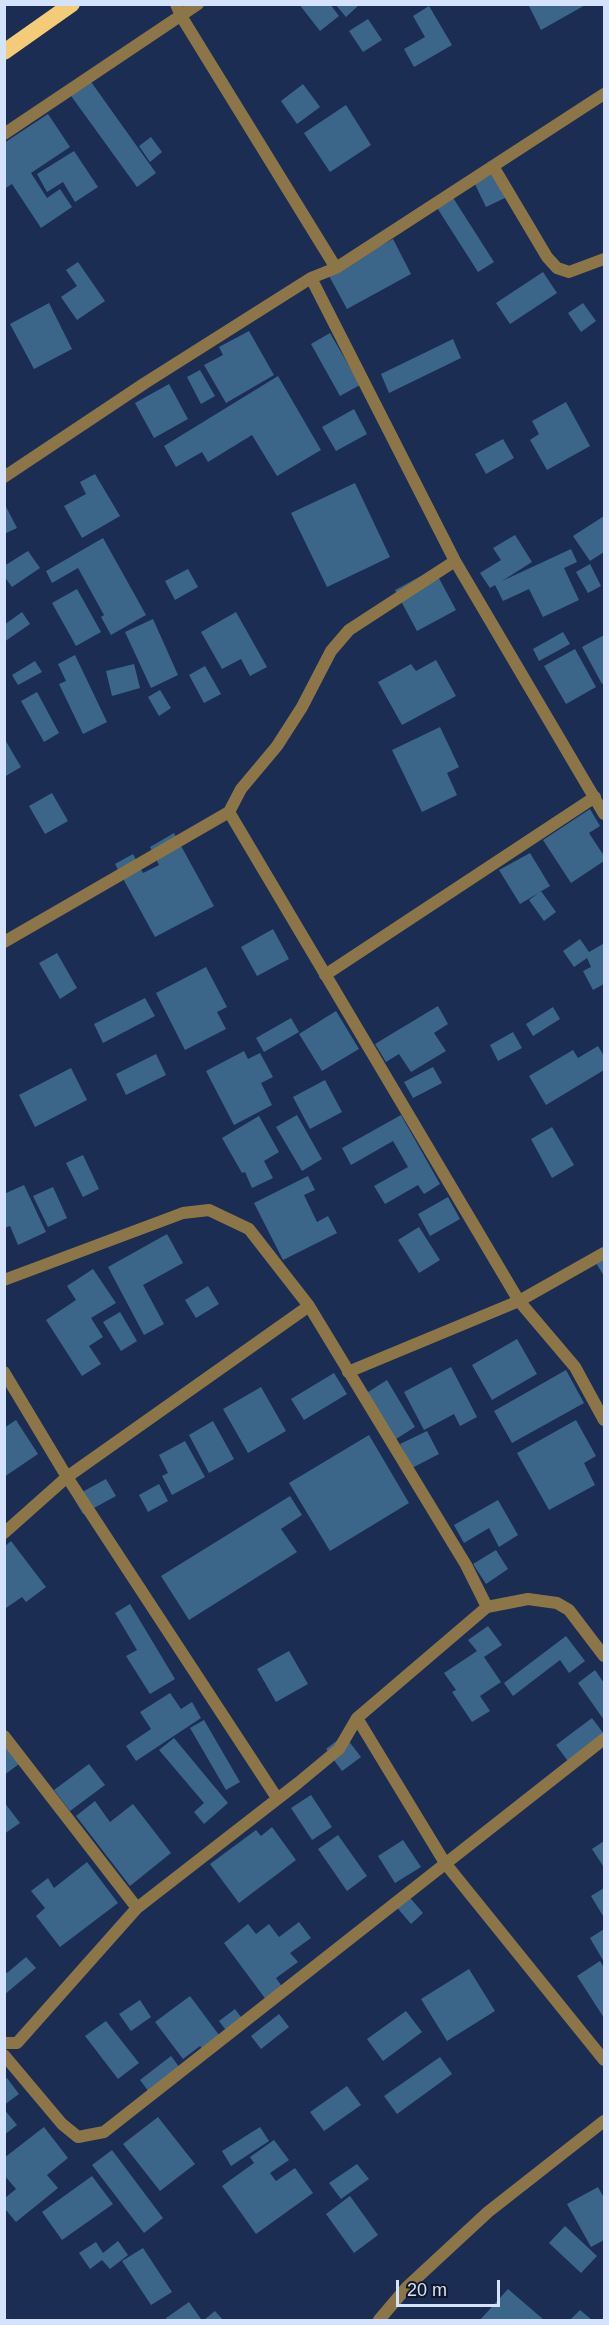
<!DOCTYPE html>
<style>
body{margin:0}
#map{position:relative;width:609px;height:2325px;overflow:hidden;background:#1c2d54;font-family:Helvetica,sans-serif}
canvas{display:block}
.frame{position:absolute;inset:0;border:6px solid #d5e2fb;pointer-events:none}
.scale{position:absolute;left:396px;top:2280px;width:104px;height:27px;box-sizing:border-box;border:3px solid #d5e2fb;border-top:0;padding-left:8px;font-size:18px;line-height:21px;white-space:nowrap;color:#d5e2fb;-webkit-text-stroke:4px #0f1728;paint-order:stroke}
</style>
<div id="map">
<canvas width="609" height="2325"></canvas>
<div class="frame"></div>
<div class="scale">20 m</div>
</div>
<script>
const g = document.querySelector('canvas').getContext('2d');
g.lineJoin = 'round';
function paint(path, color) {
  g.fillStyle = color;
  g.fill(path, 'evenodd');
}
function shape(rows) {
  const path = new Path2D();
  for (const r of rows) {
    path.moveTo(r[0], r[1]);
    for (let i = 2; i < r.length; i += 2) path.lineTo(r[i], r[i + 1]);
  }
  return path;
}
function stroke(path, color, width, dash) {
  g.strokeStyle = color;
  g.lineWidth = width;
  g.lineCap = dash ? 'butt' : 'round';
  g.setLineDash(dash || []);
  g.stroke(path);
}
const building = shape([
 [299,4,330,4,339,16,320,31],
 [335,4,360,4,346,17],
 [528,4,587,4,541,30],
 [429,6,452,45,414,67,404,49,425,37,413,16],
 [368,19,382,40,363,52,349,31],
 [89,79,156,173,137,187,69,93],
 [303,84,320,107,297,124,281,101],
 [346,105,371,145,330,172,304,133],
 [48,114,70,147,31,173,47,198,60,189,72,207,41,228,12,184,4,189,4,143],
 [151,137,162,152,150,162,139,146],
 [74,151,98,187,75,202,63,182,47,192,37,174],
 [496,167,509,196,486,207,472,178],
 [450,193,494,262,478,272,434,203],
 [393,239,411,274,347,309,328,274],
 [78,262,105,301,77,320,61,297,77,286,66,270],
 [543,272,557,293,510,324,496,303],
 [49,303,72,349,34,369,10,324],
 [583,303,596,321,581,332,568,313],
 [249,331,274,375,226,403,204,365,223,355,219,347],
 [330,333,360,385,340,396,311,344],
 [453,339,461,358,389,393,381,374],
 [200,370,215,396,201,404,187,377],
 [278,376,321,450,277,476,252,435,208,462,202,452,176,467,164,446],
 [169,384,188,419,154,438,135,403],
 [566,402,590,446,547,470,530,440,539,434,532,421],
 [354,409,367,434,336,451,322,427],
 [503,439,514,458,486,474,475,454],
 [95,474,120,516,82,538,64,506,86,494,80,482],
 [355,483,390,557,327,587,291,513],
 [4,503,17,528,4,534],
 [604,516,604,552,590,561,573,536],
 [515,535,532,562,502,581,571,549,577,562,564,568,579,600,543,617,529,589,503,601,495,585,490,588,480,573,501,560,493,548],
 [103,538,146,615,111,635,101,617,104,615,78,568,52,583,46,571],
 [28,551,40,568,12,587,4,576,4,566],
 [590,564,601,586,588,593,576,572],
 [188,569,198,587,175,600,165,581],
 [434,569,456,610,417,631,395,590],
 [77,589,101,632,76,646,52,603],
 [22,612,30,624,4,642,4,625],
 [236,612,267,667,250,676,241,659,222,669,201,632],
 [153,619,178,675,151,688,125,632],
 [563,632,570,644,539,661,533,649],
 [604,635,604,683,602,684,582,647],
 [575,649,596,687,566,704,544,666],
 [75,655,107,722,83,734,59,684,66,681,58,664],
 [436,660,456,696,402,725,378,682,411,664,416,671],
 [35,661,42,672,18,685,12,675],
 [134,664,140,688,112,696,106,671],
 [205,666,221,694,204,703,189,675],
 [160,690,171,708,159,716,148,697],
 [37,692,59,733,44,742,21,701],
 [440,727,459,767,447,773,457,795,422,812,392,750],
 [4,738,21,767,4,777],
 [52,793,68,821,45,834,29,806],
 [590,809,600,826,589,833,604,856,604,861,571,883,543,840],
 [174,833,214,906,155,937,115,864,133,854,143,873,159,865,150,847],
 [530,853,550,886,520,904,499,870],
 [541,891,556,912,544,921,529,900],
 [273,929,289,959,257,976,241,947],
 [580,939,589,952,603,944,604,947,604,984,593,990,583,971,591,967,587,958,574,967,563,951],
 [57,953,77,988,60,999,39,963],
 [206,967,227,1007,217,1012,226,1029,185,1050,156,993],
 [145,998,155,1016,103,1043,94,1024],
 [438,1006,448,1024,434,1033,446,1051,411,1072,399,1054,386,1062,375,1044],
 [553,1007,560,1019,533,1036,526,1024],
 [336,1011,359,1049,322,1071,299,1034],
 [291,1018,299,1032,264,1052,256,1038],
 [513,1032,522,1048,498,1061,490,1045],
 [598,1046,604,1056,604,1070,546,1105,529,1076,573,1050,578,1058],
 [244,1051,248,1059,260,1053,273,1077,261,1083,272,1105,234,1125,206,1071],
 [156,1054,166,1075,126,1095,116,1074],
 [433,1067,442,1083,413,1098,404,1082],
 [71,1068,87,1100,35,1127,19,1095],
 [325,1080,342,1112,310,1129,293,1097],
 [297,1115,322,1159,302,1171,276,1127],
 [401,1115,440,1184,424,1194,418,1185,385,1204,374,1186,408,1167,393,1141,351,1165,342,1148],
 [259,1116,279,1152,264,1161,273,1178,252,1188,245,1172,242,1173,222,1138],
 [552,1127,574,1165,552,1178,531,1139],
 [83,1155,99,1189,83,1197,66,1163],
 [308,1176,315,1190,304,1195,317,1222,328,1216,337,1233,283,1260,254,1203],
 [24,1185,46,1232,18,1245,10,1226,4,1228,4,1194],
 [53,1187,67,1218,48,1227,33,1196],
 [448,1197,460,1219,430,1236,418,1214],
 [419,1227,440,1260,419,1273,398,1240],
 [167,1234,183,1263,143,1285,164,1324,144,1335,108,1267],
 [604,1258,604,1276,596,1263],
 [93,1269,116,1303,91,1318,103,1337,89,1346,101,1364,82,1376,46,1320,76,1300,67,1286],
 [208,1286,219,1304,196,1318,185,1300],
 [120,1312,137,1341,121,1351,103,1322],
 [517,1339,537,1374,492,1400,472,1365],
 [451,1367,477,1417,460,1426,454,1414,424,1430,404,1392],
 [566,1370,584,1403,512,1443,494,1411],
 [334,1373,347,1394,304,1420,291,1399],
 [387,1380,415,1427,393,1441,365,1394],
 [261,1387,286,1431,248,1453,223,1409],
 [16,1420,38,1454,4,1477,4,1428],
 [576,1420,596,1456,584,1463,595,1485,549,1510,517,1453],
 [213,1421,234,1459,209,1473,189,1435],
 [427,1431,439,1454,412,1468,400,1444],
 [369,1435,409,1503,330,1551,289,1483],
 [185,1441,205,1477,172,1495,162,1476,168,1473,159,1455],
 [106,1479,116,1496,83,1514,73,1497],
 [159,1484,168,1501,148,1512,139,1495],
 [290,1496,302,1515,281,1529,297,1552,189,1620,161,1576],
 [498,1500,518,1535,499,1547,489,1528,464,1543,454,1525],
 [11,1541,46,1587,26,1602,22,1597,6,1608,4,1606,4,1547],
 [496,1550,508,1569,486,1584,473,1564],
 [130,1604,175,1679,150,1694,126,1656,137,1650,115,1613],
 [488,1626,502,1645,484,1657,501,1682,480,1696,490,1711,472,1722,452,1692,456,1690,444,1673,477,1651,468,1640],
 [566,1636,585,1661,569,1673,560,1660,513,1696,504,1683],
 [289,1651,308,1684,276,1702,257,1669],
 [595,1670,604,1683,604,1720,578,1683],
 [170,1693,181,1709,192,1702,201,1718,136,1761,126,1746,151,1729,140,1712],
 [592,1718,604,1734,570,1764,556,1745],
 [204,1720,240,1782,226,1790,190,1728],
 [344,1735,361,1757,342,1771,326,1749],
 [174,1738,228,1803,204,1824,194,1812,204,1803,159,1750],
 [7,1748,19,1764,4,1775,4,1749],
 [89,1764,105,1785,70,1811,54,1790],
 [311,1795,332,1827,312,1840,291,1808],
 [95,1801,110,1822,133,1804,171,1853,130,1886,76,1816],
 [4,1802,20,1823,4,1834],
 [272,1827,296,1860,239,1903,210,1864,256,1830,261,1836],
 [338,1835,367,1876,347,1891,318,1849],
 [403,1840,421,1867,395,1883,378,1856],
 [604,1841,604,1865,603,1866,592,1849],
 [87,1862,118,1903,60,1947,36,1916,45,1908,31,1891,48,1878,54,1888],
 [604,1888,604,1915,603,1916,591,1896],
 [406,1893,423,1913,411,1924,394,1904],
 [299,1922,311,1938,290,1953,298,1962,276,1978,283,1988,267,2001,224,1943,248,1924,256,1934,269,1924,279,1937],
 [604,1929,604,1962,590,1938],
 [26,1957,36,1968,4,1995,4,1970,7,1973],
 [600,1961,604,1968,604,2018,577,1976],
 [469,1969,495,2011,447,2041,421,1999],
 [190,1996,222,2039,205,2052,200,2046,183,2059,155,2022],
 [140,2000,151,2017,131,2031,119,2014],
 [235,2009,244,2021,228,2033,219,2021],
 [406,2011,422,2032,383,2061,367,2039],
 [279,2014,289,2027,261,2049,251,2036],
 [106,2021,139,2063,118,2079,85,2036],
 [171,2056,183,2072,152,2096,140,2080],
 [440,2057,452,2074,397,2114,384,2096],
 [7,2078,19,2094,4,2105,4,2081],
 [347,2086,361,2105,324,2131,310,2112],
 [4,2109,17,2125,4,2135],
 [158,2117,195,2164,160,2191,123,2144],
 [44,2127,68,2158,47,2175,58,2188,16,2222,5,2209,5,2198,16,2189,4,2175,4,2158],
 [260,2127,269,2141,231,2166,222,2151],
 [274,2140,289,2160,270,2173,276,2181,295,2168,313,2193,256,2234,222,2186,254,2163,250,2157],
 [112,2150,163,2218,144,2233,92,2165],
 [357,2164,369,2179,341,2199,329,2183],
 [92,2176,113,2204,62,2240,42,2212],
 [598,2187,604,2198,604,2240,591,2247,567,2204],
 [350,2196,378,2235,354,2253,326,2214],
 [565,2226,597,2256,581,2273,549,2243],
 [118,2241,128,2255,110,2269,102,2260,90,2269,79,2253,96,2242,103,2253],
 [143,2248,172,2292,151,2305,122,2261],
 [508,2289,544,2320,480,2320],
 [189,2302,201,2319,167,2320,166,2318],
 [580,2310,592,2320,570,2320],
 [215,2311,223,2320,204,2320]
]);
const minor = shape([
 [176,4,181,16,336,268],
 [4,134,198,4],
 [493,166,547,257,557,268,569,272,604,259],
 [311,278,455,561,604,814],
 [4,477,145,383,311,278,336,268,604,94],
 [229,812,519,1301,575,1367,604,1420],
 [4,942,229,812,241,789,277,746,302,707,331,651,349,630,455,561],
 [325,975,595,797],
 [4,1280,183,1213,209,1210,249,1229,309,1306,466,1565,487,1607,357,1718],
 [4,1372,67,1477,277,1798],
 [348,1372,519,1301,604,1253],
 [4,1533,67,1477,309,1306],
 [487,1607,528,1599,557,1603,569,1610,604,1656],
 [4,1736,137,1908],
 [4,2043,17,2043,137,1908,298,1783,339,1749,357,1718,445,1863,604,2060],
 [4,2055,62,2124,78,2137,104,2132,604,1739],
 [379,2320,407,2287,488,2212,604,2121]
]);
const trunk = shape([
 [4,52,72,4]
]);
paint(building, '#3b6689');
stroke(minor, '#8c7648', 12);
stroke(trunk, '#f4cc78', 16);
</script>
